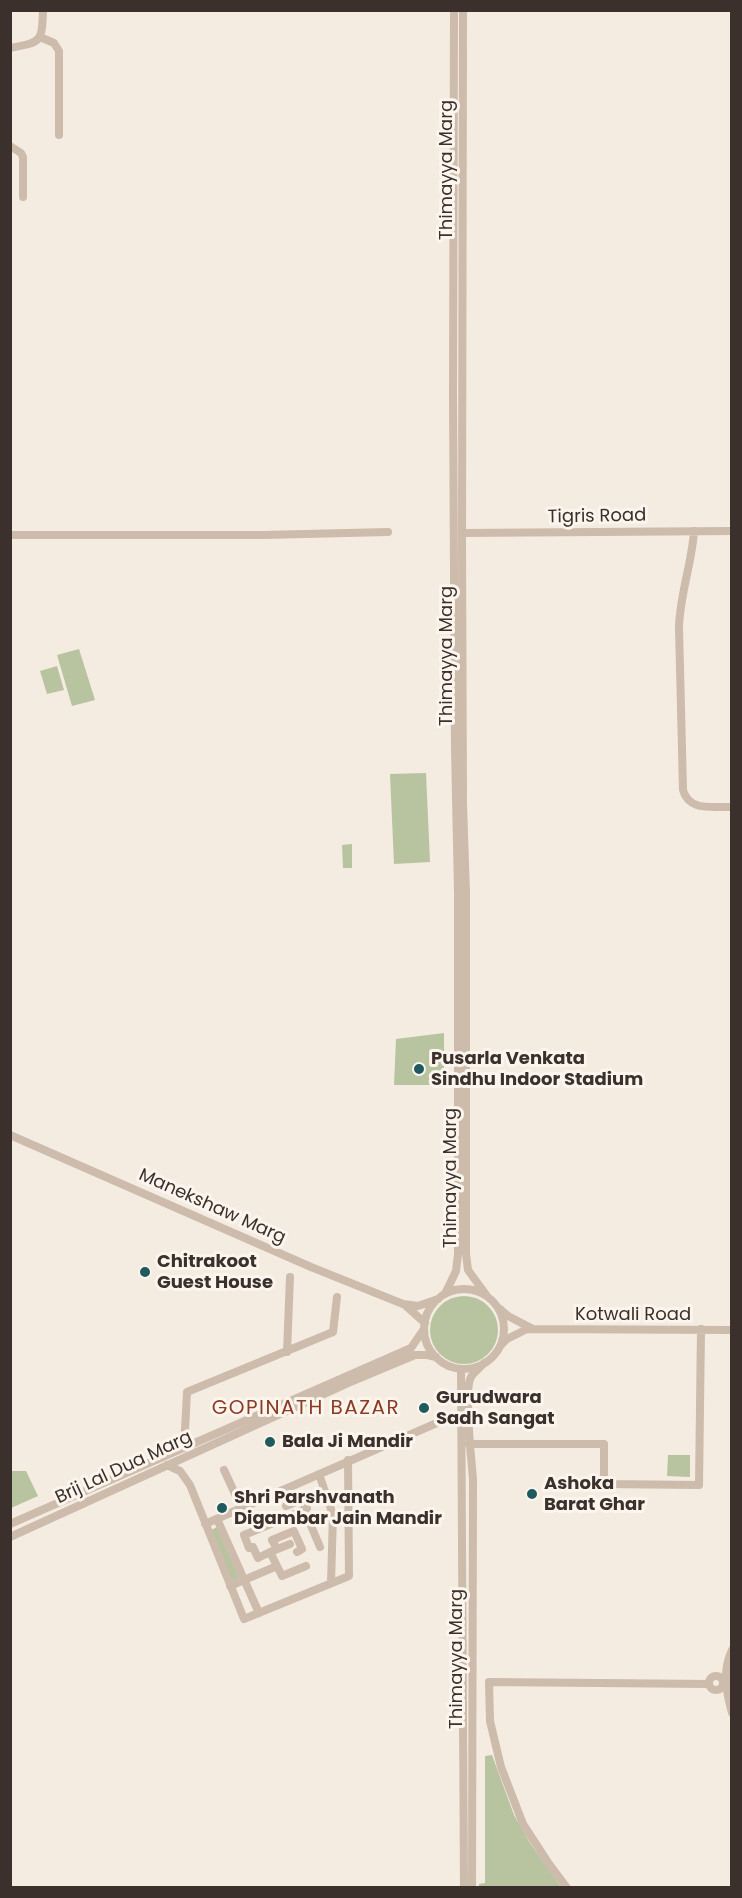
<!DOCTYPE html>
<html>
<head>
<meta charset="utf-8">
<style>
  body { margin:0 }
  #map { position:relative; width:742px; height:1898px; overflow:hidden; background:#f4ebe1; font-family:Poppins,sans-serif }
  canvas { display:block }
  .frame { position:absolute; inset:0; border:12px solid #3b302b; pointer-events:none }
</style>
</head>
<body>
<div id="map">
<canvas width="742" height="1898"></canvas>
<div class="frame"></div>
</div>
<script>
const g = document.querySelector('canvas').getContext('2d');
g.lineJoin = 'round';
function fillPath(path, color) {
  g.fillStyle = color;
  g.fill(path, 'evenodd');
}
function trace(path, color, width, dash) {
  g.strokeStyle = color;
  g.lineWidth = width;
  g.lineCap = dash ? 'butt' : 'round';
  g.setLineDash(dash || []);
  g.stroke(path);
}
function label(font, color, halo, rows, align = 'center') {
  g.font = font + ' Poppins,sans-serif';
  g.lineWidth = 6;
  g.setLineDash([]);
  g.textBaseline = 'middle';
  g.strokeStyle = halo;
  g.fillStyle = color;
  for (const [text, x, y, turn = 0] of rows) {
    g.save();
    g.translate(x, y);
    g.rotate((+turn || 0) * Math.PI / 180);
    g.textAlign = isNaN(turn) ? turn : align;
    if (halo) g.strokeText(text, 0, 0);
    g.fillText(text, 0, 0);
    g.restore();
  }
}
const green = new Path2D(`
  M79,649L95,700L72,706L57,655Z
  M57,666L64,690L47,694L40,671Z
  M426,773L430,862L394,864L390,774Z
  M352,844V868H343L342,845Z
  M444,1033V1085H394L396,1039Z
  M430 1330a34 34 0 1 1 68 0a34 34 0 1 1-68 0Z
  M668,1455H690V1477L667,1476Z
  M11,1471H26L38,1496L11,1508Z
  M217,1527L239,1578L232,1581L211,1530Z
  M492,1755L514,1815L530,1843L561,1887L479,1888V1884L485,1883V1756Z`);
const minor = new Path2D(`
  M463,10L462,542L463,805L466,892V1254L468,1270L487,1296
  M40,37L54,43L59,51V135
  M10,48C41,42 42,43 43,10
  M10,146L21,153L23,157V197
  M694,531C692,563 680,594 679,627L683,790C689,812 713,806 732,807
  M462,533L732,531
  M10,535H264L388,532
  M10,1135L311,1267L403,1304L418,1306L438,1299
  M424 1329a40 40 0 1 1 80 0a40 40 0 1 1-80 0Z
  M445,1294L456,1271L458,1254V892L455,749L453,394L454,10
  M406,1306L425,1323
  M500,1309L508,1316L533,1329
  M501,1345L507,1339L527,1329L732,1330
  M287,1352L290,1277
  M461,1369L464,1888
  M469,1444H604V1484L699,1485L701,1329
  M184,1448L187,1392L333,1332L337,1297
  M167,1465L180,1471L190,1485L244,1619L349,1576L348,1460
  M224,1470L242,1509
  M319,1474L333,1515L331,1583
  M286,1506L303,1499L307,1508L290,1516
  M304,1509L320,1547
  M217,1519L259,1613
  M10,1524L411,1348L424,1329
  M205,1524L446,1419H460
  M10,1537L348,1383L415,1355H427L436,1357
  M290,1544L270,1552L282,1576L306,1566
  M277,1549L272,1540L294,1531L302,1549L297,1552
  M270,1552L258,1558L253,1547L249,1548L244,1535L283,1519
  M230,1586L277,1566
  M732,1650C722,1671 726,1691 732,1713
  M709 1683a7 7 0 1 1 14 0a7 7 0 1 1-14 0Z
  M472,1888L473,1480C472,1461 463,1391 471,1377C474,1372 480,1368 484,1363
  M567,1888L549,1864L523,1824L501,1767L490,1721L489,1682L709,1684`);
const markers = [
  [419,1069,6,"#1f5a5e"],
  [145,1272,6,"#1f5a5e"],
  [424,1408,6,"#1f5a5e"],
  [270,1442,6,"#1f5a5e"],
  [532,1494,6,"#1f5a5e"],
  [222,1508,6,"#1f5a5e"]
];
const streetNames = [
  ["Thimayya Marg",447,170,-90],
  ["Tigris Road",597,517,-1],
  ["Thimayya Marg",447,656,-90],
  ["Thimayya Marg",451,1178,-90],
  ["Manekshaw Marg",212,1207,24],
  ["Kotwali Road",633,1315],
  ["Brij Lal Dua Marg",124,1468,-25],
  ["Thimayya Marg",457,1659,-90]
];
const poiNames = [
  ["Pusarla Venkata",431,1059],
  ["Sindhu Indoor Stadium",431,1080],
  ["Chitrakoot",157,1262],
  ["Guest House",157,1283],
  ["Gurudwara",436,1398],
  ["Sadh Sangat",436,1419],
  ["Bala Ji Mandir",282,1442],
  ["Ashoka",544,1484],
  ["Barat Ghar",544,1505],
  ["Shri Parshvanath",234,1498],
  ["Digambar Jain Mandir",234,1519]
];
const neighbourhoodNames = [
  ["GOPINATH BAZAR",306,1409]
];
fillPath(green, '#b8c4a0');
trace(minor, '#cdbbac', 8);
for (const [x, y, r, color] of markers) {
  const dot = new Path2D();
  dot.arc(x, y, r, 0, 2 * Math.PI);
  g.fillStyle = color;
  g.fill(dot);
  trace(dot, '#fbf5ee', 2);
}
label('18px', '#3b302b', '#fbf5ee', streetNames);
label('bold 18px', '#3b302b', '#fbf5ee', poiNames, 'left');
g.letterSpacing = '1.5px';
label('20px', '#8c3b22', '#fbf5ee', neighbourhoodNames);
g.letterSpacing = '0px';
</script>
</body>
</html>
